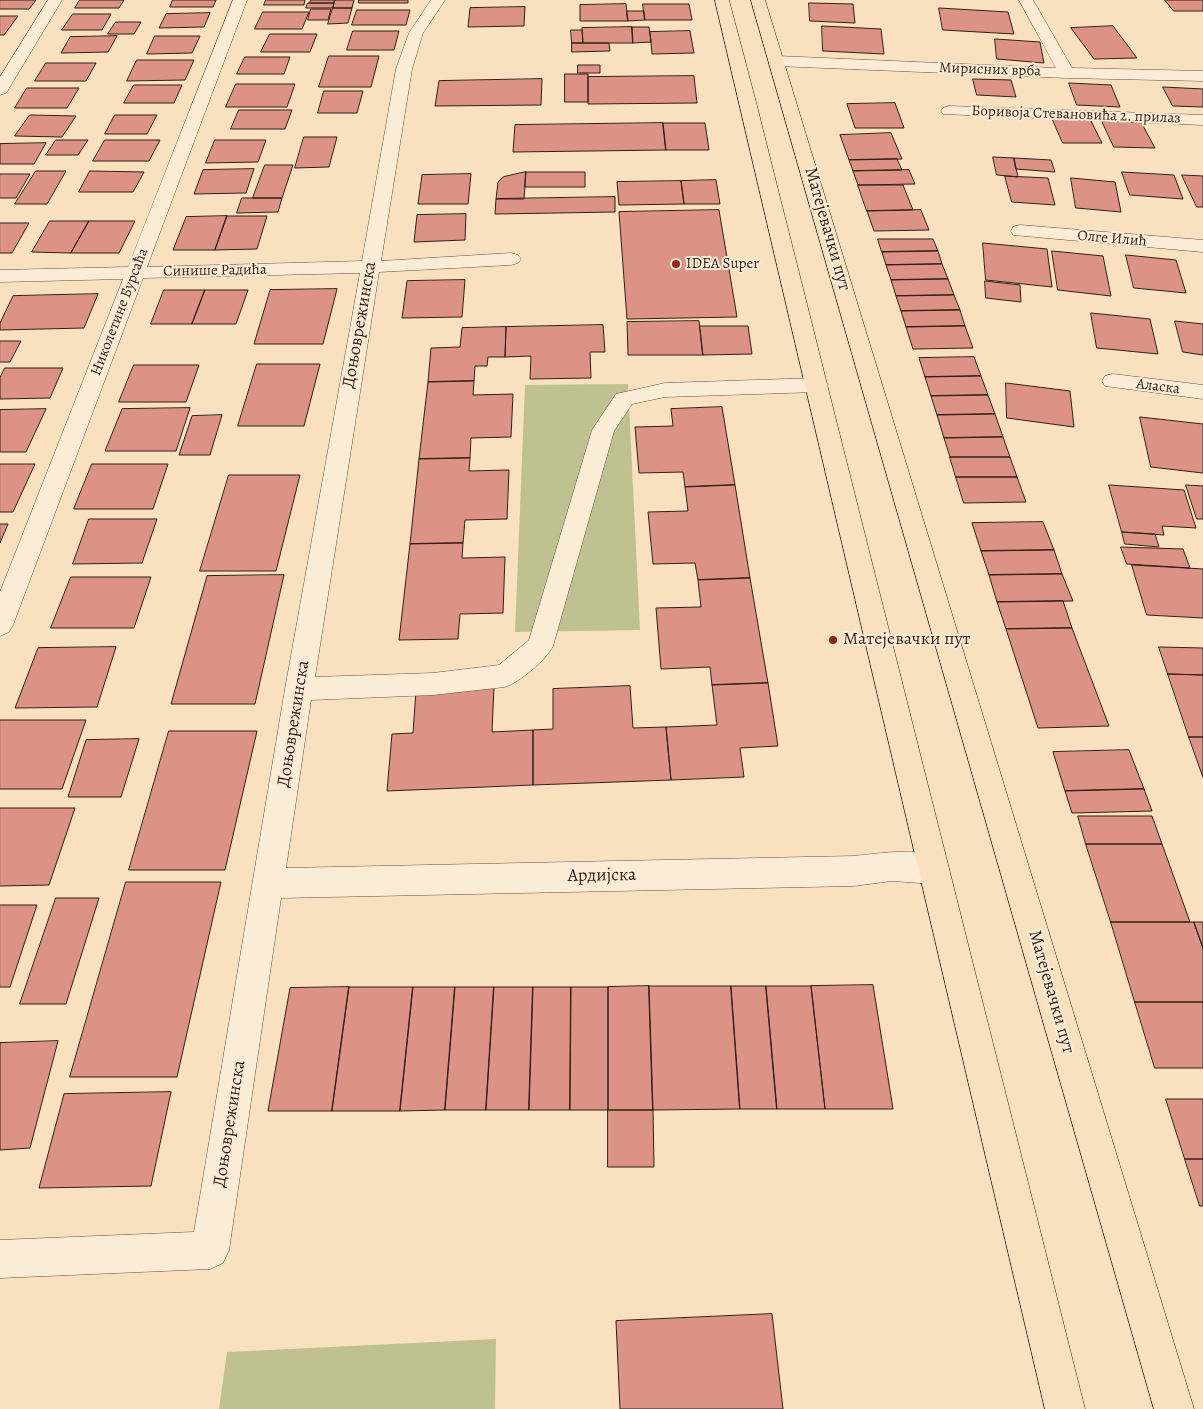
<!DOCTYPE html>
<html>
<head>
<meta charset="utf-8">
<style>
  body { margin:0 }
  canvas { display:block; background:#f9e1bf }
</style>
</head>
<body>
<canvas width="1203" height="1409"></canvas>
<script>
const g = document.querySelector('canvas').getContext('2d');
g.lineJoin = 'round';
function fillPath(path, color) {
  g.fillStyle = color;
  g.fill(path, 'evenodd');
}
function trace(path, color, width, dash) {
  g.strokeStyle = color;
  g.lineWidth = width;
  g.lineCap = dash ? 'butt' : 'round';
  g.setLineDash(dash || []);
  g.stroke(path);
}
function label(font, color, halo, rows, align = 'center') {
  g.font = font + ' Alegreya,serif';
  g.lineWidth = 4;
  g.setLineDash([]);
  g.textBaseline = 'middle';
  g.strokeStyle = halo;
  g.fillStyle = color;
  for (const [text, x, y, turn = 0] of rows) {
    g.save();
    g.translate(x, y);
    g.rotate((+turn || 0) * Math.PI / 180);
    g.textAlign = isNaN(turn) ? turn : align;
    if (halo) g.strokeText(text, 0, 0);
    g.fillText(text, 0, 0);
    g.restore();
  }
}
const green = new Path2D(`
  M628,384L640,630L515,632L525,385Z
  M496,1339L495,1409H219L227,1352Z`);
const building = new Path2D(`
  M0,0H36L29,9H0Z
  M80,0H124L119,8H75Z
  M173,0H216L213,7H170Z
  M266,0H305L304,5H264Z
  M311,0H335L334,3H310Z
  M335,0H354L352,8H333Z
  M359,0H408V3H359Z
  M1165,0H1203V11H1174Z
  M308,3H334L333,8H306Z
  M809,3L853,4L855,23L810,21Z
  M626,4L628,21H580V5Z
  M643,4H689L692,20H645Z
  M525,7L524,26L468,27L470,8Z
  M333,8H352L348,23L328,24Z
  M939,8L1008,12L1014,34L943,30Z
  M311,9H331L328,20H308Z
  M357,10H410L406,25H352Z
  M627,11H644L645,20L628,21Z
  M263,12H309L302,29H255Z
  M210,13L204,27L159,28L166,14Z
  M73,14H111L102,30H62Z
  M0,16H18L4,35H0Z
  M116,22H141L134,34H108Z
  M822,26L881,29L884,54L823,51Z
  M1113,26L1137,58L1094,59L1071,28Z
  M632,27L633,43H583L582,28Z
  M632,27H649L651,42L633,43Z
  M571,30H582L583,43H572Z
  M353,31H399L394,50H347Z
  M690,31L694,53L652,54L650,32Z
  M270,34H317L310,52H261Z
  M117,36L108,52L61,53L70,37Z
  M155,36H200L192,53L147,54Z
  M995,39L1040,42L1044,63L997,59Z
  M572,43H609L610,51L572,52Z
  M329,56H379L371,87H319Z
  M245,57H290L284,74H237Z
  M137,60H194L185,80L127,81Z
  M46,63H96L86,81H35Z
  M578,65H600V73H578Z
  M565,74H588V102H565Z
  M694,76L697,103L588,104V77Z
  M542,79L541,105L435,106L439,81Z
  M973,79L1011,80L1016,97L977,95Z
  M1069,83L1111,85L1120,107L1077,105Z
  M236,84H295L287,107H226Z
  M134,85H182L174,103H124Z
  M1163,87L1203,89V107L1173,106Z
  M27,88H79L67,108H15Z
  M324,91H363L357,113H318Z
  M895,103L904,128H855L847,104Z
  M239,110H292L285,129H231Z
  M30,115L76,116L62,137L15,136Z
  M115,115H157L147,134H105Z
  M1052,118L1090,119L1102,143H1063Z
  M1102,121L1141,122L1155,148L1114,147Z
  M663,123L666,150L513,152L515,125Z
  M663,123H705L709,150H666Z
  M891,133L902,159L849,160L840,135Z
  M304,137H337L329,167L295,168Z
  M56,140H88L78,155H46Z
  M105,140H160L149,161H93Z
  M215,140H266L258,162L206,163Z
  M46,143L34,164H0V144Z
  M993,157L1014,158L1018,177L997,175Z
  M1014,158L1051,160L1055,172L1016,169Z
  M897,159L902,170L853,171L849,160Z
  M265,165H293L282,198H253Z
  M254,169L246,193L194,194L203,170Z
  M909,170L915,184L858,185L853,171Z
  M36,171H66L47,204H15Z
  M90,171L144,172L133,192H79Z
  M526,172H585V187H525Z
  M526,172L524,199H496L498,182L503,177Z
  M1122,172L1174,175L1183,199L1130,195Z
  M0,174H30L16,198H0Z
  M471,174L468,204H418L422,175Z
  M1182,175L1203,176V207H1197Z
  M1005,176L1048,178L1055,205L1012,202Z
  M1071,178L1115,182L1121,212L1076,208Z
  M716,180L720,204H684L681,181Z
  M681,181L684,204L619,205L617,182Z
  M858,185H903L913,210L867,211Z
  M615,197V212L495,214L496,199Z
  M242,198H282L278,212L237,213Z
  M719,210L737,317L627,319L619,212Z
  M921,210L929,230L874,231L867,211Z
  M466,214L465,240L414,242L417,215Z
  M227,216H267L257,249L215,250Z
  M227,216L215,250H173L186,217Z
  M50,221H89L71,253L32,252Z
  M89,221H135L119,253H71Z
  M0,223H29L12,253H0Z
  M878,239H933L938,251L882,252Z
  M983,243L1047,249L1052,287L986,280Z
  M938,251L942,264L886,265L882,252Z
  M1052,251L1103,256L1111,296L1058,290Z
  M1126,255L1176,260L1186,293L1134,288Z
  M942,264L948,279L891,280L886,265Z
  M948,279L954,295L896,296L891,280Z
  M465,280L462,317L402,318L407,281Z
  M985,281L1020,285L1021,302L986,298Z
  M337,289L323,344H254L270,290Z
  M164,290H205L192,324H151Z
  M205,290H248L236,324H192Z
  M98,294L84,328L0,330V323L13,296Z
  M954,295L960,310L901,311L896,296Z
  M960,310L965,326L906,327L901,311Z
  M1091,313L1150,319L1158,354L1097,348Z
  M699,321L703,355H628L627,322Z
  M1175,321L1203,324V355L1183,352Z
  M603,325L605,352H590L591,378L530,379L531,356L505,357L506,327Z
  M700,326H748L752,354L703,355Z
  M965,326L973,348L913,349L906,327Z
  M506,327L505,357H488L487,366H475L474,381L428,382L431,348L460,347L462,328Z
  M0,341H21L10,362H0Z
  M974,357L981,376L925,377L919,358Z
  M257,364H320L304,426H238Z
  M134,365H199L186,402H119Z
  M5,368H63L50,398L0,399V378Z
  M981,376L988,395L931,396L925,377Z
  M474,381L473,395L513,394L511,437L471,438L470,458L419,459L428,382Z
  M1006,383L1070,391L1074,427L1007,418Z
  M988,395L995,414L937,415L931,396Z
  M722,407L735,485L685,487L683,472L639,473L635,427L673,426L671,409Z
  M190,408L176,451H105L122,409Z
  M46,409L26,452H0V410Z
  M995,414L1003,437L944,438L937,415Z
  M222,415L210,455H179L192,416Z
  M1140,417L1203,424V473L1151,467Z
  M1003,437L1010,457H950L944,438Z
  M950,457H1010L1017,477H956Z
  M470,458L469,471L509,470L507,519L465,520L463,543L410,544L419,459Z
  M0,464H35L13,512H0Z
  M92,464H168L153,509H74Z
  M229,475H300L276,571H200Z
  M956,477H1017L1026,502L964,503Z
  M735,485L750,578L698,580L695,563L653,564L648,512L688,511L685,487Z
  M1109,485L1184,490L1196,528L1162,526L1164,535L1122,532Z
  M1186,485L1203,486V519H1197Z
  M89,519H157L142,563L73,564Z
  M1043,522L1054,550L981,551L972,523Z
  M0,524H8L0,543Z
  M1122,532L1155,534L1159,547L1125,544Z
  M463,543L462,558L505,557L503,613L460,614L458,639L399,640L410,544Z
  M1121,547L1183,549L1190,568L1127,564Z
  M1054,550L1062,574L989,575L981,551Z
  M1132,565L1203,569V618L1147,615Z
  M1062,574L1073,601L997,602L989,575Z
  M284,575L255,704H171L207,576Z
  M71,577H151L134,628H51Z
  M750,578L768,683L712,685L710,667L661,669L656,608L701,607L698,580Z
  M1063,601L1072,628L1006,629L997,602Z
  M1072,628L1109,726L1038,728L1006,629Z
  M116,647L97,707L15,708L38,648Z
  M1159,647L1203,648V675L1168,674Z
  M1168,674L1203,675V737H1189Z
  M768,683L778,746L740,748L744,777L671,780L666,727L717,725L712,685Z
  M630,686L633,728L666,727L671,780L533,785V730L553,729V689Z
  M494,687L492,732L533,730V785L387,791L392,734L413,733L416,690Z
  M0,720H86L62,789H0Z
  M169,731H257L225,870H129Z
  M1189,737H1203V777Z
  M139,739L121,797H68L86,740Z
  M1129,750L1144,789L1065,791L1053,752Z
  M1144,789L1152,811L1072,813L1065,791Z
  M0,808H75L49,885L0,886Z
  M1078,816H1152L1162,844H1086Z
  M1086,844H1162L1190,922H1111Z
  M126,882H221L177,1077H70Z
  M56,898H99L66,1004H20Z
  M0,905H37L10,987H0Z
  M1111,922H1194L1203,948V1002H1135Z
  M1194,922H1203V948Z
  M873,985L893,1109H825L811,986Z
  M649,986H731L740,1109L653,1110Z
  M649,986L653,1110H608V987Z
  M731,986H766L777,1109H740Z
  M766,986H811L825,1109H777Z
  M349,987H413L400,1111H332Z
  M349,987L332,1111H268L290,988Z
  M413,987H455L445,1110L400,1111Z
  M455,987H494L486,1110H445Z
  M494,987H533L529,1110H486Z
  M533,987H571L570,1110H529Z
  M571,987H608V1110H570Z
  M1135,1002H1203V1068H1155Z
  M58,1041L30,1148L0,1150V1043Z
  M171,1092L151,1186L39,1188L64,1094Z
  M1166,1099H1203V1159H1185Z
  M608,1110H653L654,1167H608Z
  M1185,1159H1203V1206H1200Z
  M772,1314L783,1409H620L616,1321Z`);
const minor = new Path2D(`
  M48,0H62L8,90L6,93L0,95V77Z
  M233,0H247L147,267L362,261L396,69L409,33L431,0H445L423,33L412,69L381,261L511,253L518,255L521,259L518,263L511,265L379,272L315,677L433,673L499,665L529,640L592,430L616,394L665,383L817,378L825,380L828,385L825,390L817,392L665,397L632,404L614,431L553,646C546,660 520,682 505,687L433,695L311,700L286,868L854,856C884,853 916,847 945,859L949,869L945,879L934,884L892,881L854,886L281,898L229,1250L223,1263L210,1269L0,1278V1240L194,1232L285,689L360,273L143,278L13,625L9,632L0,636V592L123,279L0,282V270L128,267Z
  M1019,0H1033L1072,68L1203,71V81L1067,78L777,66L772,64L769,61L772,58L777,56L1056,68Z
  M949,106L1203,115V125L943,114L941,111L943,108Z
  M1020,225L1203,240V252L1013,235L1011,231L1013,227Z
  M1113,374L1203,385V399L1105,386L1102,381L1105,376Z`);
const major = new Path2D(`
  M715,0H729L757,106L1085,1409H1045Z
  M751,0H765L1194,1409H1154Z`);
const markers = [
  [676,264,5,"#8f2418"],
  [833,640,5,"#8f2418"]
];
const farStreetnames = [
  ["Мирисних врба",990,70,2],
  ["Боривоја Стевановића 2. прилаз",1076,115,2],
  ["Олге Илић",1112,239,5],
  ["Синише Радића",215,271,-1],
  ["Николетине Бурсаћа",120,312,-69],
  ["Аласка",1158,387,7]
];
const farPoinames = [
  ["IDEA Super",686,264]
];
const streetNames = [
  ["Матејевачки пут",827,229,74],
  ["Доњоврежинска",360,325,-80],
  ["Доњоврежинска",294,724,-81],
  ["Ардијска",602,876,-1],
  ["Матејевачки пут",1051,992,74],
  ["Доњоврежинска",230,1124,-81]
];
const poiNames = [
  ["Матејевачки пут",843,640]
];
fillPath(green, '#bfc290');
fillPath(building, '#dd9286');
trace(building, '#311f18', 1);
trace(minor, '#635042', 1);
trace(major, '#311f18', 1);
fillPath(minor, '#fbecd5');
fillPath(major, '#f9e1bf');
for (const [x, y, r, color] of markers) {
  const dot = new Path2D();
  dot.arc(x, y, r, 0, 2 * Math.PI);
  g.fillStyle = color;
  g.fill(dot);
  trace(dot, '#fbecd5', 2);
}
label('15px', '#311f18', '#fbecd5', farStreetnames);
label('15px', '#311f18', '#fbecd5', farPoinames, 'left');
label('18px', '#311f18', '#fbecd5', streetNames);
label('18px', '#311f18', '#fbecd5', poiNames, 'left');
</script>
</body>
</html>
